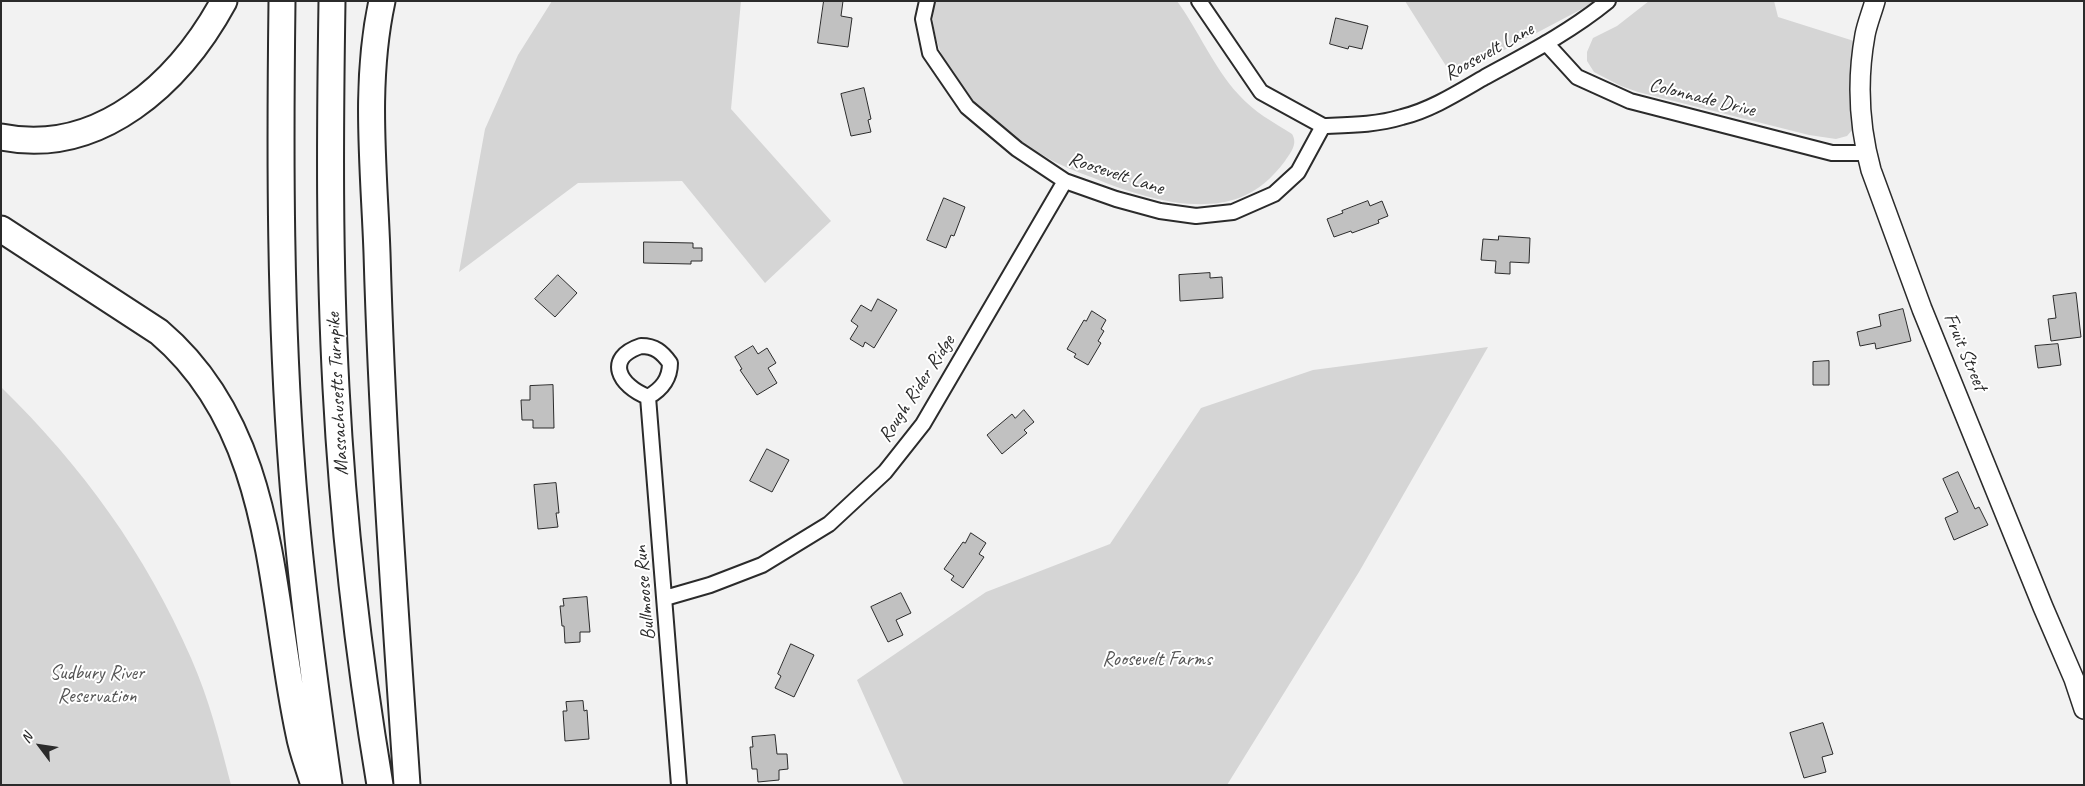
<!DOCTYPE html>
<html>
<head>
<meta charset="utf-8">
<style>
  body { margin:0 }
  #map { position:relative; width:2085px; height:786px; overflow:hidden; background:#f2f2f2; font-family:Caveat,sans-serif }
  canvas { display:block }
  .frame { position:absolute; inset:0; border:2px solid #2b2b2b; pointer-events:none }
  .north { position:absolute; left:15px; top:721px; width:50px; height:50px; -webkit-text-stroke:4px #fff; paint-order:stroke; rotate:301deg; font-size:14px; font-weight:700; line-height:20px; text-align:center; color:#2b2b2b }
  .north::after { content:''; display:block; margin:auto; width:18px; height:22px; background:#2b2b2b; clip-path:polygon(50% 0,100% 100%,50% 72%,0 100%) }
</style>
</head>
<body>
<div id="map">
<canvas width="2085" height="786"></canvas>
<div class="frame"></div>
<div class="north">N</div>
</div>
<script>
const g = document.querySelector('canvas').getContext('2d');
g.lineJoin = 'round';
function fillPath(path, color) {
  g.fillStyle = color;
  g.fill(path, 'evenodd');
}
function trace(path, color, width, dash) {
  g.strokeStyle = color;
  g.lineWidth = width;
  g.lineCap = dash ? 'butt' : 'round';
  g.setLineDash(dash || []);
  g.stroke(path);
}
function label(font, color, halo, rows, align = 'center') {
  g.font = font + ' Caveat,sans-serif';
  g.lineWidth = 4;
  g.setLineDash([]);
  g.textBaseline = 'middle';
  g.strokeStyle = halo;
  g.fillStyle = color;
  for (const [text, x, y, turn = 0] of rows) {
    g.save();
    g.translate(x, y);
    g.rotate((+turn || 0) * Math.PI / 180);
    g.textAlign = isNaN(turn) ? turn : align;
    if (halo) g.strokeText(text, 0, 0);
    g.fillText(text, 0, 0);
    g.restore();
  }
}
const green = new Path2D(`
  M552,1H741L731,109L831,221L765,283L682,181L578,183L459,272L485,129L518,55Z
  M934,1H1177C1199,31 1213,67 1239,95C1254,112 1273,122 1292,134C1298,144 1291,152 1285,161C1273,177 1258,191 1239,198C1197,213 1146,198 1106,183C1090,176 1073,171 1057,163C1007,136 943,88 934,28C932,19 934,10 934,1Z
  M1405,1H1597L1453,77Z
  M1649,1H1774L1778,17L1854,41L1855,123L1853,129L1847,136L1836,139L1809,135L1638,92L1621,86L1594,72L1587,61V52L1593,38L1617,26Z
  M1488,347L1359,572L1227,785H904L857,680L986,592L1110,544L1201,408L1313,370Z
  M1,387C82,466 146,554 191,658C209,699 220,742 231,785H1Z`);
const building = new Path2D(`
  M824,1H843L841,16L852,18L848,47L818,43Z
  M1336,18L1368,26L1362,49L1349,46L1348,49L1330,44Z
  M864,88L871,119L868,120L871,132L851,136L841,94Z
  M944,198L965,207L954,236L951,235L946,248L927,240Z
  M1368,201L1370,206L1382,201L1388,216L1378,220L1379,223L1352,233L1351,231L1334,237L1327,219L1343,213L1342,211Z
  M1499,236L1530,238L1529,263L1510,262V274L1495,273L1496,261L1481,260L1483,239L1498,240Z
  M644,242L693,243V248H702V261H691V264L644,263Z
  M1210,273V278L1222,277L1223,298L1180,301L1179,275Z
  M558,275L577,293L555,317L535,299Z
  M2076,293L2081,337L2051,341L2048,319L2056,318L2053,296Z
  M878,299L897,310L874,348L865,342L863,347L850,339L858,326L851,321L861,305L871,311Z
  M1903,309L1911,341L1876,349L1875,343L1860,346L1857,332L1881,326L1879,315Z
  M1092,311L1106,320L1101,329L1104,331L1098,341L1101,343L1088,365L1074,357L1076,354L1067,349L1084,320L1086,321Z
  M2058,344L2061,365L2038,368L2035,346Z
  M753,346L758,354L767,348L776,363L768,368L777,383L757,395L740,370L742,369L735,357Z
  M1829,361V385H1813V362Z
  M553,385L554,428H533V420H522L521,400H530V386Z
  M1024,410L1034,422L1024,430L1027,433L1002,454L987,435L1012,414L1015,418Z
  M767,449L789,460L772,492L750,481Z
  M1958,472L1975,509L1979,507L1988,525L1954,540L1945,518L1958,512L1943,479Z
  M556,483L559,513H556L558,527L538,529L534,485Z
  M971,533L986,543L979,554L984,557L963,588L951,580L954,576L944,569L963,542L965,543Z
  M901,593L911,613L896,620L903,635L888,642L871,607Z
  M587,597L590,632H580V642L565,643L564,626H562L560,606H564L563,599Z
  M791,644L814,655L794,697L775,688L781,676L778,674Z
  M583,701L584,711L587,710L589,739L565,741L563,711H567L566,702Z
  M1823,723L1833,754L1822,757L1826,772L1804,778L1790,733Z
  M775,735L777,754H787L788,769L779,770V780L758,782L757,769H752L750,747H753L752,737Z`);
const street = new Path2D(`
  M927,1L923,19L930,53L967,107L1017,149L1065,181L1116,199L1160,211L1196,216L1233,212L1274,194L1298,172L1323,126L1261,92L1199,1
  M1546,43L1577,77L1630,101L1832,153H1867
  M1323,126C1350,125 1376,125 1402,117C1431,110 1459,92 1485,77C1527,54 1570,32 1608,1
  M641,346C655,346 662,352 670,363C670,379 662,389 648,397C619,386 604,358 641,346Z
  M648,397L679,785
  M665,598L710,585L762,565L829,524L885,472L923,424L1065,181`);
const secondary = new Path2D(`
  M1875,1C1872,12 1867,24 1865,35C1857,79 1859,126 1871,170L1922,309L2043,607L2074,679L2084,709`);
const highway = new Path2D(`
  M282,1C280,158 280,315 292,471C300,576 314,681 329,785
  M332,1C330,130 329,259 336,388C343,521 358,654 380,785
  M382,1C364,84 374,169 377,253C382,430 395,608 407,785
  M1,137C100,157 180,82 224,1
  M1,229L159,332C277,432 269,595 299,734C302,751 309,768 314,785`);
const streetNames = [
  ["Roosevelt Lane",1489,52,-29],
  ["Colonnade Drive",1702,98,14],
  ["Roosevelt Lane",1116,174,18],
  ["Fruit Street",1965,352,67],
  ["Rough Rider Ridge",917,389,-57],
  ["Massachusetts Turnpike",338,394,-93],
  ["Bullmoose Run",645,593,-95]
];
const parkNames = [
  ["Roosevelt Farms",1157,660],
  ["Sudbury River",97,674],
  ["Reservation",97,697]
];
fillPath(green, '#d5d5d5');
fillPath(building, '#c1c1c1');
trace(building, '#2b2b2b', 1);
trace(street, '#2b2b2b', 18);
trace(secondary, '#2b2b2b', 22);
trace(highway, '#2b2b2b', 29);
trace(street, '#fff', 14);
trace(secondary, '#fff', 19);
trace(highway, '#fff', 25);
label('20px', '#2b2b2b', '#fff', streetNames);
label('20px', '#565656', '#fff', parkNames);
</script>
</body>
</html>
